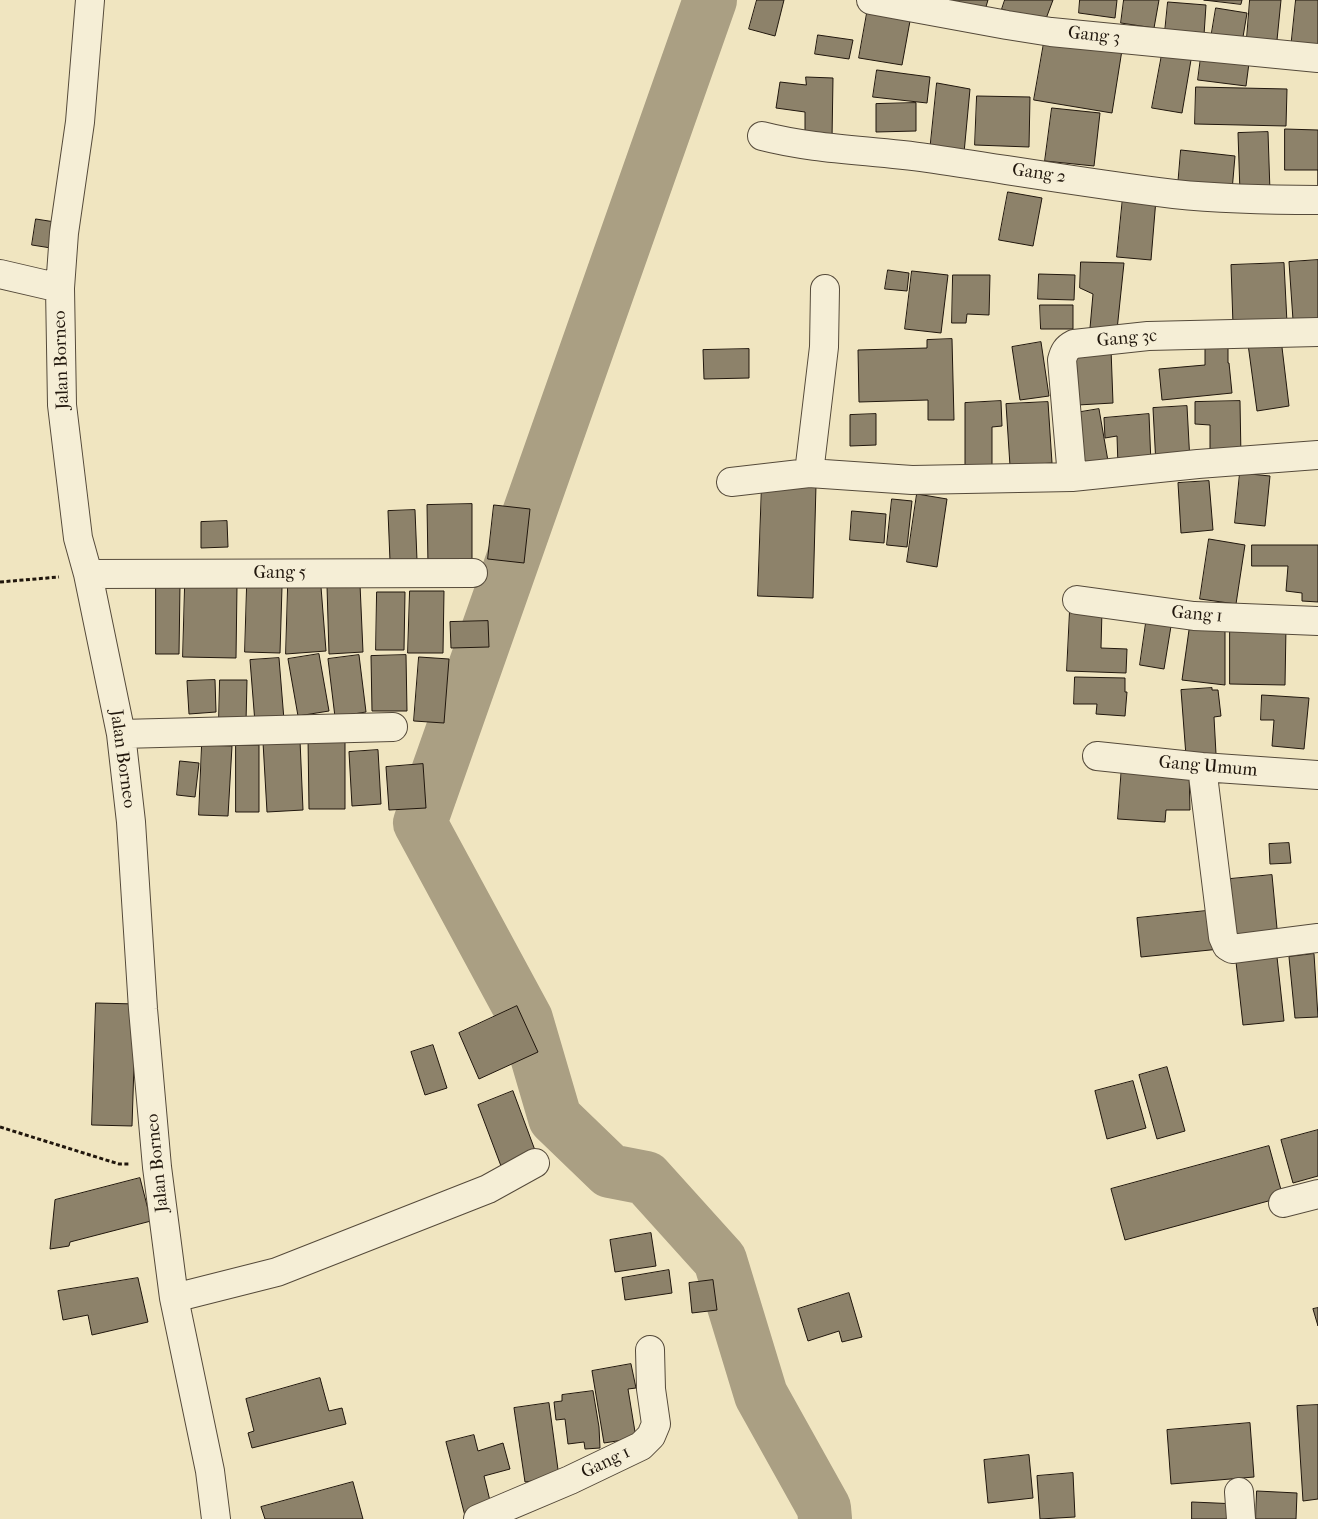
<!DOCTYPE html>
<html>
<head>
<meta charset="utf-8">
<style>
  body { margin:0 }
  canvas { display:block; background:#f0e5c0 }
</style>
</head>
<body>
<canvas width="1318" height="1519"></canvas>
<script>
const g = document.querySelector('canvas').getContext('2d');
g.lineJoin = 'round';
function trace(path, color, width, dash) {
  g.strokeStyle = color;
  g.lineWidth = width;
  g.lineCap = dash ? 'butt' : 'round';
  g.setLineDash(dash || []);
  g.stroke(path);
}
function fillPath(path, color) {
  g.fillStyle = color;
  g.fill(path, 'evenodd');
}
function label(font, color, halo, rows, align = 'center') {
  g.font = font + ' "IM FELL French Canon",serif';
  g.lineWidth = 4;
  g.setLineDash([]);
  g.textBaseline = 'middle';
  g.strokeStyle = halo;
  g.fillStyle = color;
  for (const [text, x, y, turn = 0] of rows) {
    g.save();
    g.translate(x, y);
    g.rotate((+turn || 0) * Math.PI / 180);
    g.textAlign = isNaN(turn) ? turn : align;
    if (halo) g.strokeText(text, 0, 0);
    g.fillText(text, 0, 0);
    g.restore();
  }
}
const river = new Path2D(`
  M710,0L420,823L526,1019L555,1118L610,1171L646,1178L720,1260L761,1395L824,1508L825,1519`);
const building = new Path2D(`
  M757,0H784L775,36L749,29Z
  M952,0H988L985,10Z
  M1005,0H1053L1044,24L1002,9Z
  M1080,0H1117L1115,18L1079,13Z
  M1124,0H1159L1154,28L1121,23Z
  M1204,0H1242L1241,4Z
  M1250,0H1281L1277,40L1247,38Z
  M1296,0H1318V50L1291,48Z
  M869,2L912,10L902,65L859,58Z
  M1168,2L1206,5L1204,35L1165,32Z
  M1216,8L1247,13L1242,43L1211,38Z
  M818,35L853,40L849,59L815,54Z
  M1045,37L1122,50L1112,113L1034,100Z
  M1163,49L1192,54L1182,113L1152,108Z
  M1201,57L1249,63L1246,86L1198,80Z
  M877,70L930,77L927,103L873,97Z
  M806,77L833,78L832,139H805V112L776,108L780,82L806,85Z
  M937,83L970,89L964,153L930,151Z
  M1196,87L1287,89L1286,126L1195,124Z
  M977,96L1030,97L1029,147L975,145Z
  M916,103V131L876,132V104Z
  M1052,108L1100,113L1094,166L1045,161Z
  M1285,129L1318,130V189V170H1285Z
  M1268,132L1270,192L1240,193L1238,133Z
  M1181,150L1235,156L1232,191L1178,186Z
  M1008,192L1042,198L1033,246L999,240Z
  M1123,197L1156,199L1151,260L1117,257Z
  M36,219L55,222L51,248L32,245Z
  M1318,260V318L1293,320L1289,262Z
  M1081,262L1124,263L1117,330L1090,328L1093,294L1080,288Z
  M1284,263L1287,323L1233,325L1231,265Z
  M888,270L909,273L907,291L885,289Z
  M912,271L948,275L941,333L905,329Z
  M1039,274L1075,275L1074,300L1038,299Z
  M953,275H990L989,315L967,314L966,323H952Z
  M1040,305H1073V329H1041Z
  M952,339L954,420H928V400L859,402L858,350L927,348V340Z
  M1281,339L1289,406L1257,411L1248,344Z
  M1041,342L1049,396L1020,400L1012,347Z
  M1228,345V363H1229L1232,393L1162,400L1159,369L1205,365V346Z
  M749,349V378L704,379L703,350Z
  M1111,349L1113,403L1078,405L1076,351Z
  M1001,401L1002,426L992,427V467H965V403Z
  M1240,401L1241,457H1210V425L1195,424V402Z
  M1048,402L1052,463L1010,466L1006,404Z
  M1187,406L1190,462L1156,465L1153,408Z
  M1099,409L1108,461L1078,466L1069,414Z
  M876,414V445L850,446V415Z
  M1149,414L1151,464L1118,466L1117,436L1105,438L1104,418Z
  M1240,473L1270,476L1265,526L1235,523Z
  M1209,481L1213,530L1181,533L1178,483Z
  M762,483L816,485L813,598L758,596Z
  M917,494L947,499L937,567L907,562Z
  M892,499L912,501L907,547L887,545Z
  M472,504V564L428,565L427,505Z
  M494,505L530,509L524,563L488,559Z
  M415,510L417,560L390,561L388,511Z
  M852,511L886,514L884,543L850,540Z
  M227,521L228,547L201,548V522Z
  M1209,539L1245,545L1236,604L1200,599Z
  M1252,545H1318V602L1302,601V593L1286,591L1288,566H1252Z
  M360,584L363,652L329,654L327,586Z
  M156,585H180L179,654H156Z
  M185,586H237L236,658L183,657Z
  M247,586L282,587L280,653L245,652Z
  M288,587H321L326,651L286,654Z
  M410,591H444L443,653H408Z
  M377,592H405L404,650H376Z
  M1070,610H1102L1101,648L1127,649L1126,673L1067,671Z
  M1147,616L1172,620L1164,669L1140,665Z
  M488,621L489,647L451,648L450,622Z
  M1230,627H1286L1285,685L1230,684Z
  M1225,629V685L1182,680L1189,630Z
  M319,654L329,711L298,716L288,659Z
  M359,655L366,712L335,717L328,659Z
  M406,655L407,711H372L371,656Z
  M419,657L449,659L444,723L414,721Z
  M279,658L284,720L255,723L250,660Z
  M1075,677L1125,678V692H1127L1125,716L1096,714L1097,704H1074Z
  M215,680L216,712L189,714L187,681Z
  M220,680H247L246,722L219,721Z
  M1212,688V690H1218L1221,716L1214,717L1216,754L1186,756L1181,690Z
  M1262,695L1309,698L1304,749L1272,746L1274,720H1261Z
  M345,736V809H309L308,737Z
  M300,740L303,810L267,812L263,742Z
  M202,745L232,746L228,816L199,815Z
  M236,745H259V812H236Z
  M378,750L381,804L352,806L349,752Z
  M180,761L199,763L195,797L177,795Z
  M423,764L426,808L389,810L386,767Z
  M1122,765L1189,768L1190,810H1166L1165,822L1118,819Z
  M1289,843L1291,863L1270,864L1269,844Z
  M1272,875L1278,939L1237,944L1230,879Z
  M1216,910L1220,949L1141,957L1137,918Z
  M1314,954L1318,1017L1295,1018L1289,957Z
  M1277,957L1284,1021L1243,1025L1236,962Z
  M96,1003L136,1004L132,1126L92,1125Z
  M517,1006L538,1052L479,1079L459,1033Z
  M433,1045L447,1088L425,1095L411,1052Z
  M1167,1067L1185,1131L1157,1139L1139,1075Z
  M1133,1081L1146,1128L1107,1139L1095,1091Z
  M513,1091L536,1153L501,1166L478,1105Z
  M1318,1130V1176L1293,1183L1281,1140Z
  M1269,1146L1283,1197L1125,1240L1111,1189Z
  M140,1178L151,1221L70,1242L69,1246L50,1249L55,1200Z
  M651,1233L656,1266L615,1272L610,1240Z
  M669,1270L672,1293L625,1300L622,1278Z
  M138,1278L148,1322L92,1335L88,1315L63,1320L58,1291Z
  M713,1280L717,1310L692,1313L689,1283Z
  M849,1293L862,1337L842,1342L839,1331L808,1341L798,1309Z
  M1318,1308V1326L1313,1309Z
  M631,1364L636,1388L628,1389L636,1438L604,1443L592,1371Z
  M320,1378L329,1411L342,1408L346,1424L252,1448L248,1433L254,1431L246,1399Z
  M593,1391L599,1427L600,1448L585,1449L584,1442L568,1444L565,1419L556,1420L554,1402L562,1401V1395Z
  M549,1403L559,1477L525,1482L514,1408Z
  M1318,1405V1499L1303,1501L1297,1406Z
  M1250,1423L1254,1477L1171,1484L1167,1430Z
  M474,1435L478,1451L503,1443L510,1469L484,1476L492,1509L465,1516L446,1442Z
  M1029,1455L1033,1498L988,1503L984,1460Z
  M1073,1473L1075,1517L1040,1519L1037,1476Z
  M353,1482L363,1519H265L261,1507Z
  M1257,1491L1297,1493L1296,1519H1256Z
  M1192,1502L1238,1504V1519H1192Z`);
const path = new Path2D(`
  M0,582L59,577
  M0,1127L119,1164H129`);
const minor = new Path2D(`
  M90,0L80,122L64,233L60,288L62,405L78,538L88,574L121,734L131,822L143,1009L157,1167L174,1298L210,1471L216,1519
  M871,0L1007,25L1051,32L1318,58
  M762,136C816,150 872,150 927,158C1009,170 1092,184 1174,194C1222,199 1270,200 1318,200
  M0,274L60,288
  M809,473L824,347L825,289
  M1072,477L1062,360C1064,352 1066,348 1074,344L1148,336L1318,332
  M731,482L809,473L912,480L1072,477L1198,464L1318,455
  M88,574L473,573
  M1077,600L1194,616L1318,621
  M121,734L393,727
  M1097,756L1202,767L1318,775
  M1202,767L1223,937L1227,946L1232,949L1318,938
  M1283,1203L1318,1194
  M174,1298L277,1272L488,1189L535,1163
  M1239,1492L1241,1519
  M478,1519L570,1480L641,1446L651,1436L656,1424L651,1389L650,1350`);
const streetNames = [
  ["Gang 3",1094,36,6],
  ["Gang 2",1039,174,8],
  ["Gang 3c",1127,339,-5],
  ["Jalan Borneo",62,360,-92],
  ["Gang 5",280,574],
  ["Gang 1",1197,615,5],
  ["Jalan Borneo",122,759,82],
  ["Gang Umum",1208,767,5],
  ["Jalan Borneo",158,1163,-96],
  ["Gang 1",606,1463,-26]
];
trace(river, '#aa9f83', 54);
fillPath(building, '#8d826a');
trace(building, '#21170d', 1);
trace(minor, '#554a3a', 30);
trace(path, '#21170d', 3, [4, 2.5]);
trace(minor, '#f5eed6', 28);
label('18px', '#21170d', '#f5eed6', streetNames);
</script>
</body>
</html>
